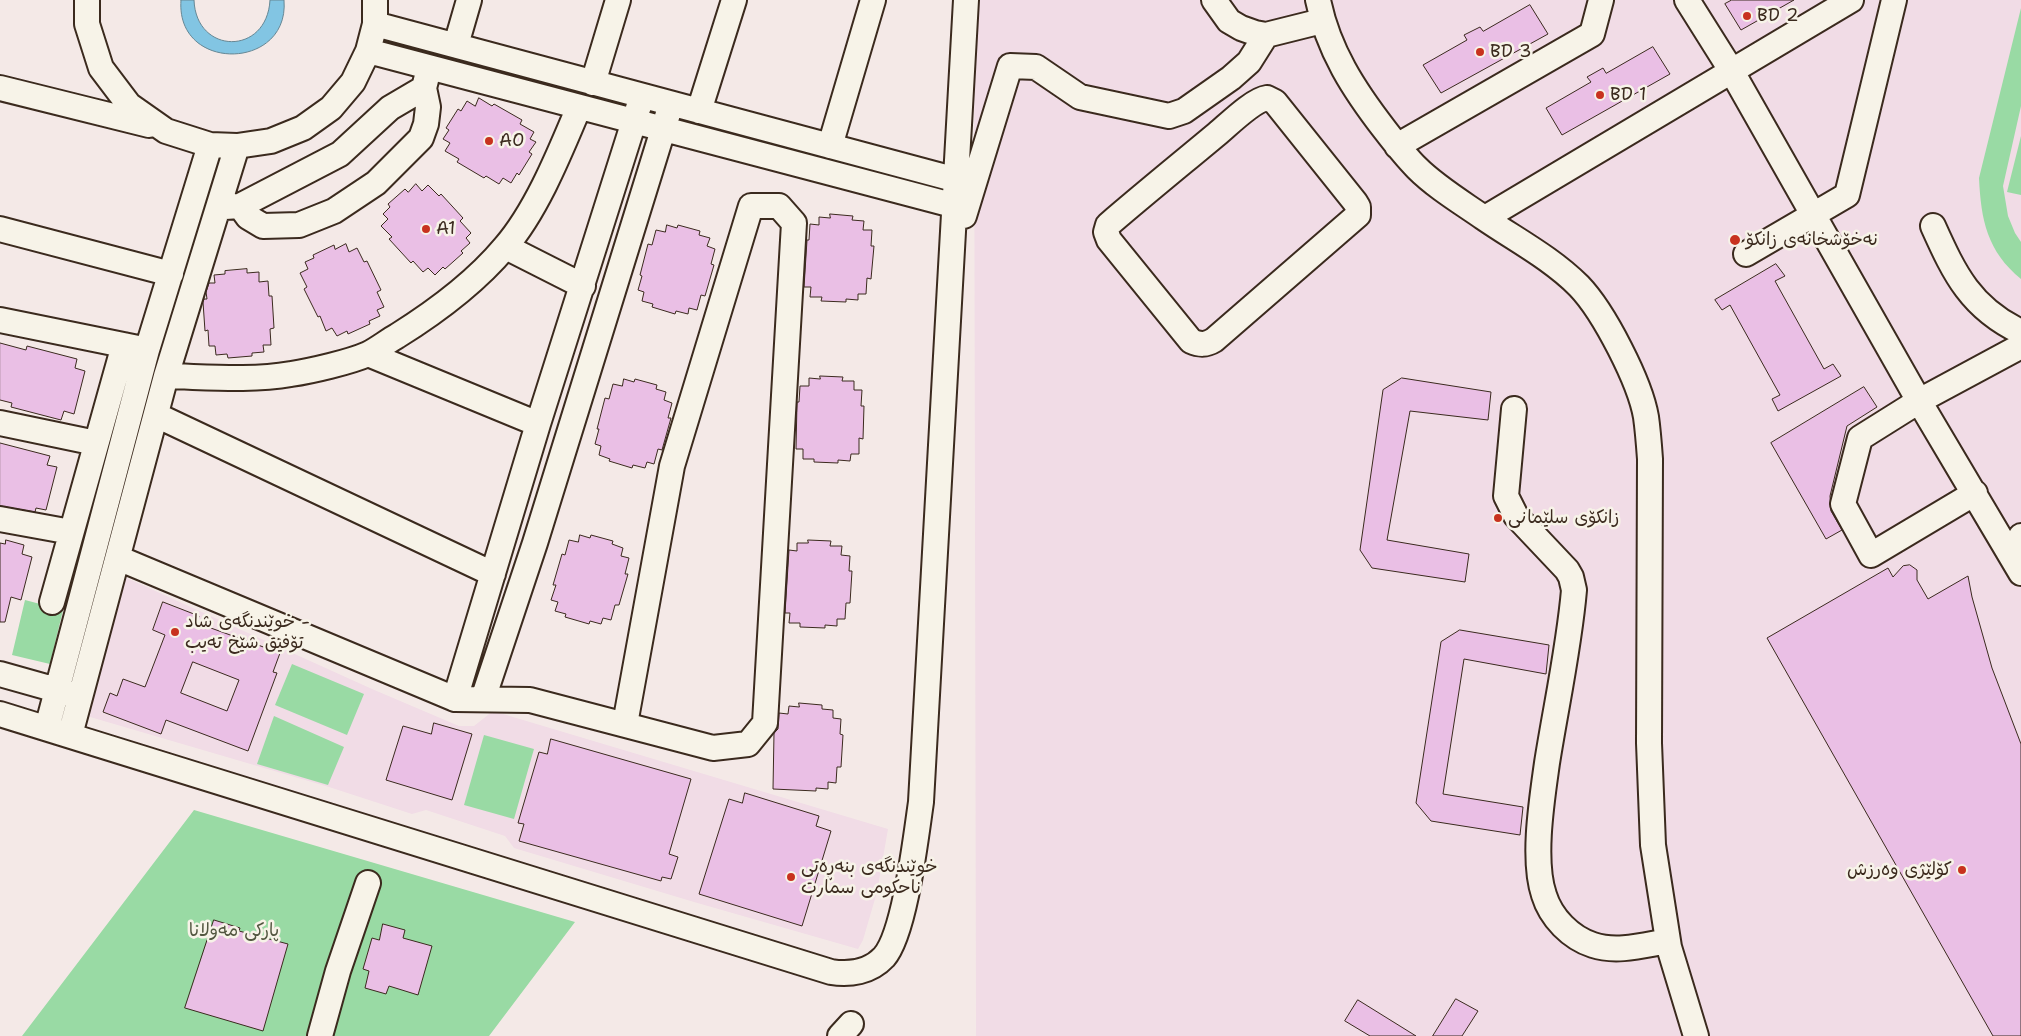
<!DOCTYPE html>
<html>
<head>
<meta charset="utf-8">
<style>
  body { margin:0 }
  canvas { display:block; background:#f4e9e7 }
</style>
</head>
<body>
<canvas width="2021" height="1036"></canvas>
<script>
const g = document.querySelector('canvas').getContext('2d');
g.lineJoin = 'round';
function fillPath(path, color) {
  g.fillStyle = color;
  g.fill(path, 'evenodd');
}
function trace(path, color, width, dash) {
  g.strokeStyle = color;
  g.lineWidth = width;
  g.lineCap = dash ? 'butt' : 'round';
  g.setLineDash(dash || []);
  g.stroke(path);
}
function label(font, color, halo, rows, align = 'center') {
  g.font = font + ' "Shantell Sans","Playpen Sans Arabic",sans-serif';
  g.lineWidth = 5;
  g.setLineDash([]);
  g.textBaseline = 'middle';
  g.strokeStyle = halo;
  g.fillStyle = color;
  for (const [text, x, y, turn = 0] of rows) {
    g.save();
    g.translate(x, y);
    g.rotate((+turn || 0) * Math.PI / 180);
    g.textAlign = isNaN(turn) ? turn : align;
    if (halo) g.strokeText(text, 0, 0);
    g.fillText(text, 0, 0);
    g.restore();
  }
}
const built = new Path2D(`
  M974,0H2021V1036H976Z
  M120,575L372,689L459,726H474L493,711L888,829L877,892L863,940L858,949L694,902L514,848L505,836L426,810L412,814L329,787L80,714Z`);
const green = new Path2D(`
  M2021,8V106L2003,186L2008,216L2015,233L2021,242V279C1987,251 1981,220 1979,178Z
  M2021,136V195L2007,192Z
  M25,600L63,610L50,664L12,655Z
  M292,664L364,694L347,735L275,705Z
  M274,716L344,747L328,785L257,764Z
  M484,735L534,749L514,819L464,805Z
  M194,810L575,922L489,1036H22Z`);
const water = new Path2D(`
  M181,0H194C196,55 267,56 270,0H284C290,71 175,73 181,0Z`);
const building = new Path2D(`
  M1732,0H1794L1741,30L1725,4Z
  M1530,5L1548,34L1441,93L1423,65L1467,40L1464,35L1480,27L1483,31Z
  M1653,47L1670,74L1562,135L1546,108L1591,82L1587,77L1603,68L1606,73Z
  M479,98L492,106L494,104L522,120L520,124L534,132L530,139L536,142L529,152L532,154L519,175L517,173L511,183L503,178L499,184L486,176L484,178L457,162L459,159L445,151L450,143L443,139L449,130L446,128L458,109L461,111L467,101L475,106Z
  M416,184L422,191L428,185L439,196L441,194L463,218L460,221L471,233L466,238L470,243L461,251L463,253L445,269L443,267L435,275L428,268L423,272L413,261L411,263L389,239L392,237L381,226L388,219L383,214L390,207L388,204L405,189L408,192Z
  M830,214L853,216L852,220L864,221L863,230H872L871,246H874L871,279L867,278L866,294H858V300L846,299V302L821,301L822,297H810L811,287H804L807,240H809L810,224L819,225V217L830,218Z
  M667,225L677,228L678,225L700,231L699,235L710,238L707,246L715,249L711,264L714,265L705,296L701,295L697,310L689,308L688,314L676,311L675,314L652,307L653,304L642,301L644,292L638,290L642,276L640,275L648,244L652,245L656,230L665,232Z
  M346,244L349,252L357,248L364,262L367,261L381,290L377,292L384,307L377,310L380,316L369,321L370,324L348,334L347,331L337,336L332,328L326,331L320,316L318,317L304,289L307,287L300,273L308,269L305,262L314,258L313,255L334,245L335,249Z
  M1776,264L1785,276L1775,281L1824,369L1833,364L1841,376L1778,411L1772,399L1780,395L1730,305L1722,310L1715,300Z
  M247,269V273L259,272V282L268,281L269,296H272L274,328L270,329L271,345H263L264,352L252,353V356L228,358L227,354L216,355L215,346H209L208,330L205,331L203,302L204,299H207L206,292L209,283H215L214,275L225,274V271Z
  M0,343L26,350L27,346L77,359L75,368L85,371L74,414L64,411L61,420L11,407L12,403L0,400Z
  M820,376L843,377L842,381H854V390H862L861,406H864L863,439L859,438V454H851L850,461L838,460V463L814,462V459H803V449H796L797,402H799L800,386H809V378L820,379Z
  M1402,378L1491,392L1488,420L1410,411L1387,540L1469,554L1465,582L1372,568L1360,550L1383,390Z
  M624,379L634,382L635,379L657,385L656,389L666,392L664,400L672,403L668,418H671L662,450L658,449L654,464L647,462L645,468L633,465L632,468L609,461L610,459L599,455L601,446L595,444L599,429H597L605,398L609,399L613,384L622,386Z
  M1864,387L1877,407L1847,426L1830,496L1831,511L1842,530L1826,539L1771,443Z
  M0,443L50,456L47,465L57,467L46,510L36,508L35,512L0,506Z
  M580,535L590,538L591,535L613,541L612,544L623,548L621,556L629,558L625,574H628L619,605H615L611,620L603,618L601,624L590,621L589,624L565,617L566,614L555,611L558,602L551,600L556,585H553L562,554L565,555L569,540L578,542Z
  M6,540L24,545L22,554L32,557L21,600L11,597L5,622H0V543L5,544Z
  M808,540L831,541L830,546H842L841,555L850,556L849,571H852L850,603H846L845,619H837V626L825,625V628L800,627V623H789L790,613H785L789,550L797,551V543H808Z
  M1910,565L1917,570V580L1928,599L1968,576L1972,597L1992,668L2021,744V1036H1993L1767,638L1888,568L1893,577L1903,566Z
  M163,602L199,616L197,623L280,653L273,672L277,673L248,751L166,720L161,734L103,712L110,693L117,696L123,679L145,687L165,635L153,630ZM193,662L239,680L227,711L181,693Z
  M1460,630L1549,645L1546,674L1464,659L1443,794L1523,807L1520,835L1431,821L1416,803L1441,642Z
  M799,703L822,705V709L833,710V718L841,719L840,734L843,735L841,767H837L836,783L828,782V789L816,788V791L773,789L774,733L778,729L779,713L788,714L789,706L799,707Z
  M434,723L472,734L452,800L386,780L403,726L431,734Z
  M551,739L691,779L669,854L678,857L671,879L662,877L661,881L519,841L524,824L518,823L539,752L547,754Z
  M745,793L819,816L816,826L831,831L802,926L699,894L729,799L742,803Z
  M214,920L240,928L239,931L288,944L263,1031L185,1008Z
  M383,924L405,930L403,938L432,946L418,995L389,986L386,994L365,988L369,971L363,969L372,938L379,940Z
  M1456,999L1478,1011L1462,1036H1433Z
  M1358,1000L1416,1036H1370L1345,1021Z`);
const minor = new Path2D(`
  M87,0V24L101,68L129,105L166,131L210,145L237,146L271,141L303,128L331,108L353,82L368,51L375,24V0
  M1214,0L1229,21L1241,28L1255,33L1266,35L1322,21
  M1318,0C1328,50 1354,90 1385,130C1395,143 1405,156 1417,168C1436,187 1461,202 1484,218C1516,240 1551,258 1579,286C1604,312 1640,382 1646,417C1648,431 1649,445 1650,459L1649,743L1653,845L1669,947L1696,1036
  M1687,0L1731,70L1919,401L2021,573
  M375,24L957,180
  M456,45L469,0
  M368,51C564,104 760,156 956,206
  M593,83L618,0
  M0,88L149,125
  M1267,98L1275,102L1355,202L1358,207V215L1214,340C1206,345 1200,345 1191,341L1109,240L1106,232L1108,225C1144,194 1181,164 1217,134C1229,124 1253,100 1267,98Z
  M699,111L734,0
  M830,146L873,0
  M1397,146L1592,34L1601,0
  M240,206L248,217L263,226L299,225L334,211L376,183L421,138L426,124L428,107L424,88L429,68
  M225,207L240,206L340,154L390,108L424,88
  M964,216L1010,66L1036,67L1080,97L1169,116L1184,111L1231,78L1249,62L1266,35
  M1485,218L1851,0
  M1933,226C1955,275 1971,308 2021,332
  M0,229L171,274
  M506,247L583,286
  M1746,254L1847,195L1894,0
  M0,320L138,348
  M368,354L538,424
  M166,376C208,377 251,381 291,374C311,371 350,362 368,354C378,349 388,341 397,336C437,311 475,283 505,247C537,210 560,152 579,107
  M1514,409L1506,496L1516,516L1567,570L1571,577L1574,590C1569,648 1556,706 1547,763C1542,799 1532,860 1544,895C1551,918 1571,938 1593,945C1617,953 1644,945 1668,941
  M156,415L493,574
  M0,423L96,443
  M1975,493L1871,555L1843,504L1860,438L1919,401L2021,346
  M0,519L71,532
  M118,558L455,699L530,700L713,748L748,744L765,723L794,223L779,206H751L672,466L625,724
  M2017,566L2021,536
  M52,602L124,345
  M0,674L71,694
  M455,699L538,424L642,96
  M483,699L535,543L671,104
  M0,714L831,972C850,975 870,972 884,957C905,933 916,836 921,802L966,0
  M47,728L147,350L210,145
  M70,735L166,376L237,146
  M320,1036L338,971L368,883
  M840,1036L851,1024`);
const markers = [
  [1747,16,5,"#c8321e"],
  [1480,52,5,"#c8321e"],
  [1600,95,5,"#c8321e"],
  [489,141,5,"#c8321e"],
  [426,229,5,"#c8321e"],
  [1735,240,6,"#c8321e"],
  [1498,518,5,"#c8321e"],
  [175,632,5,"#c8321e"],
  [1962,870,5,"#c8321e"],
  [791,877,5,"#c8321e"]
];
const poiNames = [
  ["BD 2",1757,16],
  ["BD 3",1490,52],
  ["BD 1",1610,95],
  ["A0",499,141],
  ["A1",436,229],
  ["نەخۆشخانەی زانکۆ",1746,240],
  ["زانکۆی سلێمانی",1508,518],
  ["خوێندنگەی شاد -",185,622],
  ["تۆفیق شێخ تەیب",185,643],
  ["خوێندنگەی بنەڕەتی",801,867],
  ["ناحکومی سمارت",801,888],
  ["کۆلێژی وەرزش",1952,870,"right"]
];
const parkNames = [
  ["پارکی مەولانا",234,931]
];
fillPath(built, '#f1dce6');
fillPath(green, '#99daa4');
fillPath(water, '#82c5e3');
trace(water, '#668794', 1);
fillPath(building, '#eabfe5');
trace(building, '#3b2a1e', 1);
trace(minor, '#3b2a1e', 28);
trace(minor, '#f7f3e8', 24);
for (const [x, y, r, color] of markers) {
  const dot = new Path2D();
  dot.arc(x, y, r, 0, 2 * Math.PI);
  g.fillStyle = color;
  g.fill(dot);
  trace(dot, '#f7f3e8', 2);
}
label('18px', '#3b2a1e', '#f7f3e8', poiNames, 'left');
label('18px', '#525640', '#f7f3e8', parkNames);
</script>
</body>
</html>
